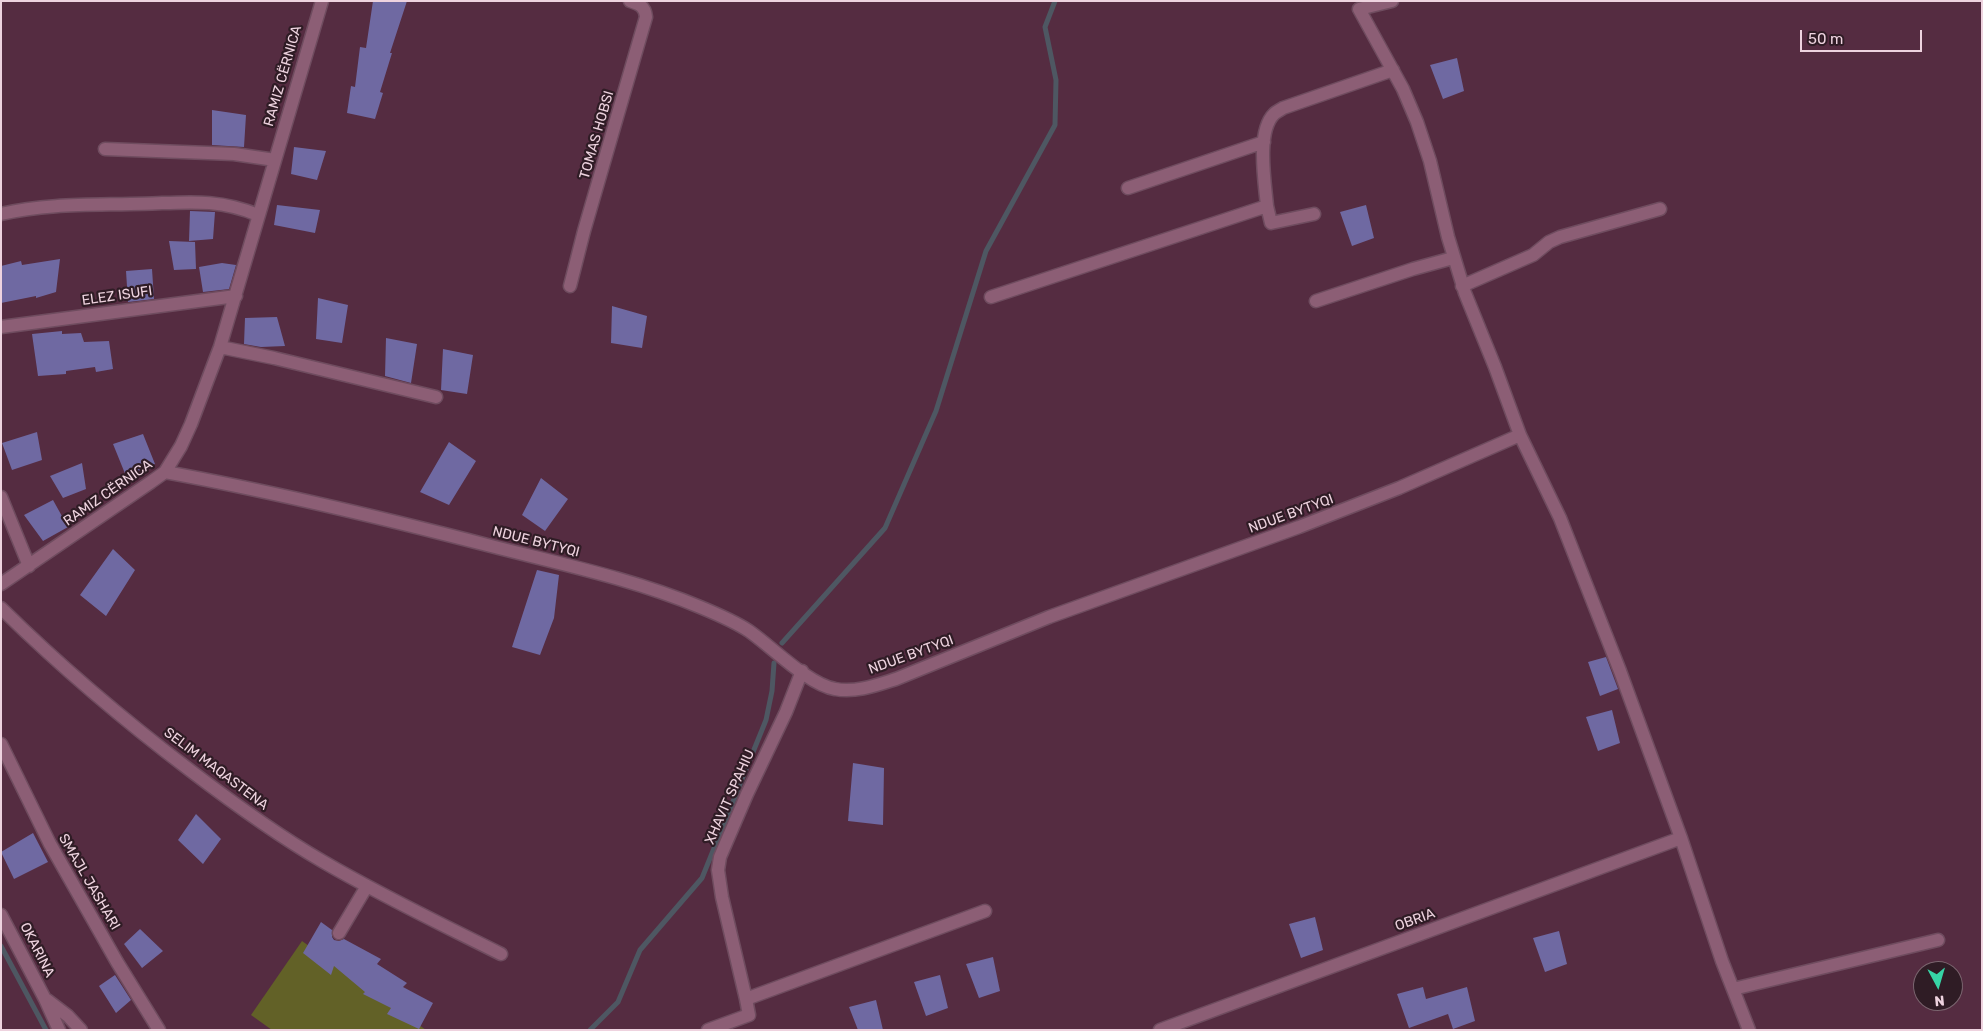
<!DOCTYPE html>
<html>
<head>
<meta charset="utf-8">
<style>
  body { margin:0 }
  #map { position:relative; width:1983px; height:1031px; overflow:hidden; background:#552c41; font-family:Rubik,sans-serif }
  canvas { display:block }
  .frame { position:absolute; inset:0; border:2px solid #eed3df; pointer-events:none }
  .north { position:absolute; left:1913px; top:961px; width:50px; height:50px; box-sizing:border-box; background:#2f1c25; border:1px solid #7b656f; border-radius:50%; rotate:174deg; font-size:14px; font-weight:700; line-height:20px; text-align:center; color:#eed3df }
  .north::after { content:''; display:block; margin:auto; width:18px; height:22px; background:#37d4a6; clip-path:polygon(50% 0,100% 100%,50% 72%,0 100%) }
  .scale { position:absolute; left:1800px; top:30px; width:122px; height:22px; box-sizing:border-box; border:2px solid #eed3df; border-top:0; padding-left:6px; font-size:15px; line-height:18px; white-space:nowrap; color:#eed3df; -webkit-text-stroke:4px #2f1c25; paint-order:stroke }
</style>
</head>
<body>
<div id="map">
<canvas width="1983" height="1031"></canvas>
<div class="frame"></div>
<div class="north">N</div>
<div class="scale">50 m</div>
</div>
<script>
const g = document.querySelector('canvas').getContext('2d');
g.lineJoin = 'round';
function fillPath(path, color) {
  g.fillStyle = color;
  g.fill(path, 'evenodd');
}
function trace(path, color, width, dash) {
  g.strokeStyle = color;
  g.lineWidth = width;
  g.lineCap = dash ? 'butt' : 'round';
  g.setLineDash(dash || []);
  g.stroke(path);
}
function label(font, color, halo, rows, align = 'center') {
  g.font = font + ' Rubik,sans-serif';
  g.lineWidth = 4.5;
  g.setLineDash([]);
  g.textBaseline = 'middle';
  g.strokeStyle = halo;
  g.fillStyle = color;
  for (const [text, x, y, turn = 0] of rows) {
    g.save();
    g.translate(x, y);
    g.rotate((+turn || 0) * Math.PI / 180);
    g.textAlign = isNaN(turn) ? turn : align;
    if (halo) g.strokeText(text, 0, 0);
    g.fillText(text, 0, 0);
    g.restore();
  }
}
const green = new Path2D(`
  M302,941L426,1030H272L251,1015Z`);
const stream = new Path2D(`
  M782,643L885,528L936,411L986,251L1055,125L1056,80L1045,27L1055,1
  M1,946L46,1030
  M590,1030L618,1002L640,950L702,878L766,720L772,691L774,663`);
const building = new Path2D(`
  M373,1H407L390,53H392L380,92L383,93L375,119L347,113L351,86L355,87L360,47L366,48Z
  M1457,58L1464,91L1443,99L1430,65Z
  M212,110L246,115L244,147L212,145Z
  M294,147L326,151L317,180L291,174Z
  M277,205L320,210L315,233L274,225Z
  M1366,205L1374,238L1352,246L1340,212Z
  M190,211L215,212L213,239L189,241Z
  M169,241L195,242L196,269L174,270Z
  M60,259L56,292L36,298V296L1,303V266L21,261L22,265Z
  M222,263L236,265L229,289L203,292L199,267Z
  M152,269L154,299L128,302L126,271Z
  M318,298L348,305L342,343L316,339Z
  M612,306L647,316L642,348L611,343Z
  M277,317L285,346L261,347L244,344L245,318Z
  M62,331V334L81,333L84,342L109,341L113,369L96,372L95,367L66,371V374L38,376L32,334Z
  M386,338L417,344L411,383L385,376Z
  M443,349L473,355L467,394L441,390Z
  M37,432L42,460L12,470L2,443Z
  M143,434L155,464L126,476L113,444Z
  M449,442L476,461L449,505L420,492Z
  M82,463L86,489L63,498L50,476Z
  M541,478L568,499L545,531L522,515Z
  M53,500L68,527L43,541L24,515Z
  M113,549L135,570L106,616L80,595Z
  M537,570L559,575L554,618L540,655L512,647Z
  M1606,657L1618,689L1600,696L1588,662Z
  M1612,710L1620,743L1598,751L1586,717Z
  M853,763L884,768L883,825L848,821Z
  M196,814L221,839L203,864L178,840Z
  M33,833L48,862L14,879L1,852Z
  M1315,917L1323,950L1301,958L1289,924Z
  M321,922L332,930V937L334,940L339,941L344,939L381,959L377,964L407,983L403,987L433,1003L419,1029L387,1014L391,1008L363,994L365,992L334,966L331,975L303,953Z
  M140,929L163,951L142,968L124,944Z
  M1559,931L1567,964L1545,972L1533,938Z
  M993,957L1000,991L979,998L966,964Z
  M115,975L131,1000L116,1013L99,986Z
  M940,975L948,1008L926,1016L914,982Z
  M1423,987L1426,999L1467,987L1475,1021L1453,1029L1448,1014L1409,1028L1397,994Z
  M876,1000L883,1030H858L849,1007Z`);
const minor = new Path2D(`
  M1392,1L1359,9L1403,89L1417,122L1430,161L1448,237L1465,293L1495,367L1520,435L1560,518L1620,671L1681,838L1722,961L1749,1030
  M105,149L234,154L275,160
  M1128,188L1264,142
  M1267,206L1271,223L1314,214
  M1,214C44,204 87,205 130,204C178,204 213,196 258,215
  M570,286L584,231L646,17C645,6 639,4 630,1
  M1462,286L1533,255L1549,242L1560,237L1660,209
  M991,297L1267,206C1265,183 1256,132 1274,114C1276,112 1280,110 1283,108L1393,70
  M1316,301L1413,269L1453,258
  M1,327L236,296
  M220,347L274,358L436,397
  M165,472C275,492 383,518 491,546C561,564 633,579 700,607C717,614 734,621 749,631C772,647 809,685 835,689C856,693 877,685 896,679L1049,617L1299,527L1399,488L1520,435
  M1,497L29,566
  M1,584L151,482L165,472L181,446L191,424L220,347L322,1
  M1,608C61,667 125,721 191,771C233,803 277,835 322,861C380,895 441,924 501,954
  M1,744L50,844L117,962L159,1030
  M1,915L45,999L59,1030
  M339,933L367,886
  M1733,989L1938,940
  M746,999L722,897L718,870L720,857L747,794L786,712L802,671
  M47,1000L68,1016L81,1030
  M708,1030L749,1015L746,999L985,911
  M1160,1030L1681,838`);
const streetNames = [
  ["RAMIZ CËRNICA",283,76,-74],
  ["TOMAS HOBSI",597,135,-74],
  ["ELEZ ISUFI",117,296,-8],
  ["RAMIZ CËRNICA",108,493,-35],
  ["NDUE BYTYQI",1291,514,-20],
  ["NDUE BYTYQI",536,542,14],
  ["NDUE BYTYQI",911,655,-20],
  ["SELIM MAQASTENA",216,769,37],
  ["XHAVIT SPAHIU",730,797,-66],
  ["SMAJL JASHARI",89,882,60],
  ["OBRIA",1415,920,-20],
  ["OKARINA",37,950,63]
];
fillPath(green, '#626127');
trace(stream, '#4e5762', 5);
fillPath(building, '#6f69a2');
trace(minor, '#6f4c5f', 15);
trace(minor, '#8c5e75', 12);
label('14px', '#eed3df', '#2f1c25', streetNames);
</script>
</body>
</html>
